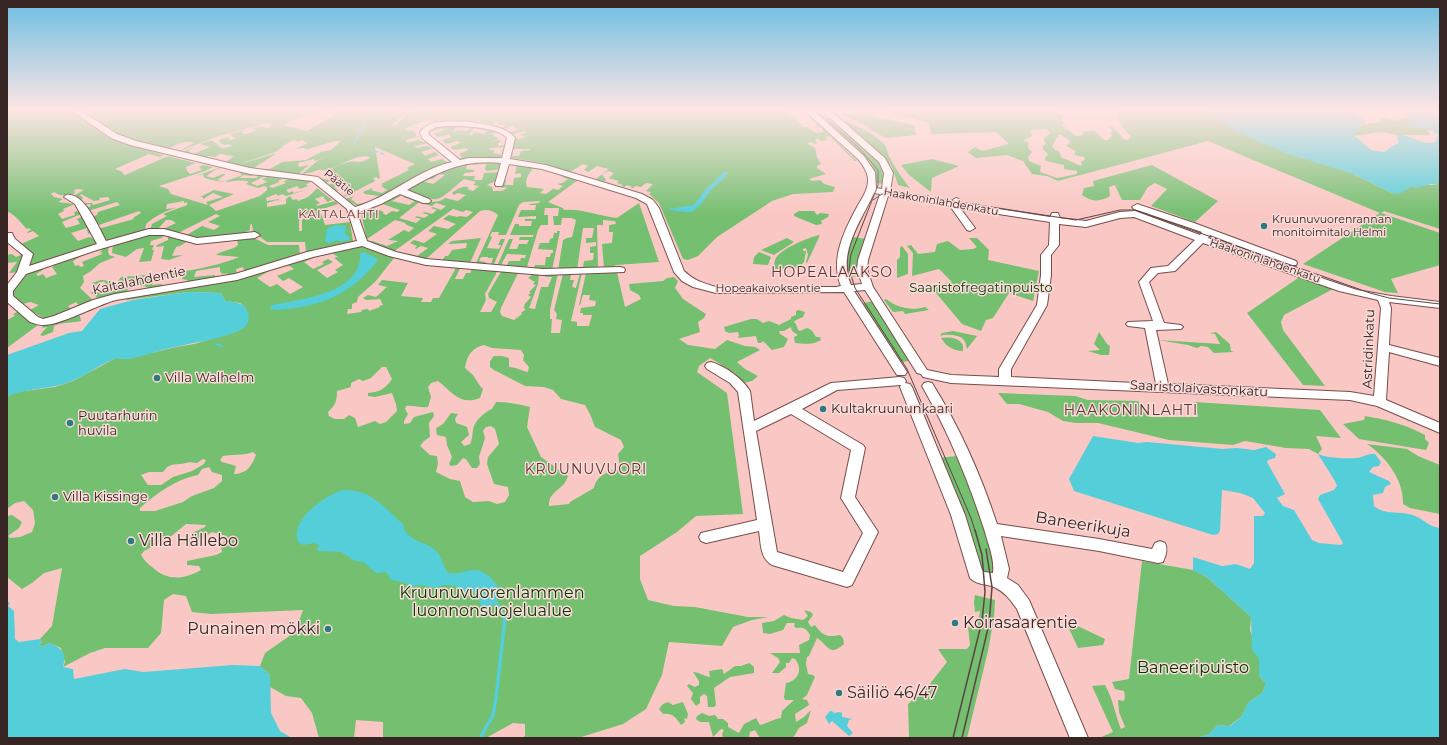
<!DOCTYPE html>
<html>
<head>
<meta charset="utf-8">
<style>
  body { margin:0 }
  #map { position:relative; width:1447px; height:745px; overflow:hidden; background:#fac8c4; font-family:Montserrat,sans-serif }
  canvas { display:block }
  .frame { position:absolute; inset:0; border:8px solid #372524; pointer-events:none }
</style>
</head>
<body>
<div id="map">
<canvas width="1447" height="745"></canvas>
<div class="frame"></div>
</div>
<script>
const g = document.querySelector('canvas').getContext('2d');
g.lineJoin = 'round';
function fillPath(path, color) {
  g.fillStyle = color;
  g.fill(path, 'evenodd');
}
function trace(path, color, width, dash) {
  g.strokeStyle = color;
  g.lineWidth = width;
  g.lineCap = dash ? 'butt' : 'round';
  g.setLineDash(dash || []);
  g.stroke(path);
}
function label(font, color, halo, rows, align = 'center') {
  g.font = font + ' Montserrat,sans-serif';
  g.lineWidth = 3;
  g.setLineDash([]);
  g.textBaseline = 'middle';
  g.strokeStyle = halo;
  g.fillStyle = color;
  for (const [text, x, y, turn = 0] of rows) {
    g.save();
    g.translate(x, y);
    g.rotate((+turn || 0) * Math.PI / 180);
    g.textAlign = isNaN(turn) ? turn : align;
    if (halo) g.strokeText(text, 0, 0);
    g.fillText(text, 0, 0);
    g.restore();
  }
}
const green = new Path2D(`
  M7,110H407L392,126L395,125L412,110H786L804,127H808L816,133L824,132L821,128L814,127L817,125L810,118H812L857,161H855L829,136L825,137L828,140L821,141L824,145L818,138L815,140L817,143L815,144L810,142L807,144L815,148L817,157L821,164L817,166V168L826,174L809,179L812,181L820,180L824,184L835,187L833,192L793,194L772,201L717,237L698,256L688,260L683,259L659,203L649,194L651,192L646,191L653,184L646,183L641,187L636,186L633,188H631L632,187L627,185L624,187L621,186L623,185L617,183L619,181L609,178L614,173L608,171L602,175L606,179L605,182L596,179L609,169L597,166L588,172L584,170L588,166L583,164L570,172L542,163L513,158L510,156L511,152H513L512,156H519L521,151L530,150V149H511L513,137L515,136L518,139L527,137L519,135L526,133L525,131L511,135L509,133L519,129L514,127L515,126L513,125L503,130L497,128L503,127L505,125L497,124L498,122H496L489,127L486,126L488,123L480,122L482,119H480L473,125L437,124L429,119L410,126L423,128L408,127L405,130L415,131L414,133H416V136H420L405,140L408,143L418,140L423,142L428,141L430,143L414,146L417,148L428,146L431,148L436,147L421,152L425,156L435,152L439,155L428,159L431,162L442,159L447,162L452,161L433,168L370,204L358,206L346,199L354,196L351,199L357,204L366,203L379,196L365,194L363,192L372,188H373L371,190L382,193L387,190L381,186L383,185L381,184L409,170L407,168L415,164L375,147L380,178L378,179L377,177L373,178L375,181L344,197L346,194L344,189L345,186L339,187L345,185L344,184L334,187L338,190L336,191L329,185L339,180L335,178L326,183L319,178L329,180L338,176L328,171C334,168 342,163 349,162C358,160 357,165 370,158V157C357,153 339,167 327,170C324,171 321,169 318,170C313,171 312,173 306,173L303,175H301L317,161L331,155L315,161L314,159L298,163L299,167L309,165L297,175L262,171L265,169H270L282,162L306,160L321,152L331,150L341,141H335L308,149L306,150L307,149C300,146 291,151 284,154L308,143L301,140L299,142L294,140L282,146L283,147L275,152L233,166L223,164L234,156L220,154L215,157L209,156L203,159L180,153L196,146L188,151L193,154L210,147L200,144L211,140C222,146 219,152 232,145C225,143 225,148 218,140L228,137L230,140L235,139L234,137L229,134L244,130H245L241,133L246,134L257,130L251,128L261,126L268,128L273,125L266,123L219,136L177,152L194,143C183,140 175,145 167,150L156,147L150,151L164,155L160,157L149,154L115,169L123,172L122,173L125,175L168,156L195,163L186,167L187,171L190,174L202,170L199,167L203,165L213,167L205,171L159,186L168,189L171,194L208,205L206,202L223,197L213,193L203,199V197H200L214,190L234,194L209,205L216,211L260,196L267,190V187L264,186L258,188L246,184L249,182C241,179 235,181 227,182C221,182 211,180 205,178L203,176L204,174L195,176L219,168H221L215,170L206,176L213,178L223,174H226L217,180L225,182C231,178 237,178 242,175L240,174L242,173L253,175L251,176L244,175L239,178H256L259,175L265,176L251,183L257,186L267,182L262,179L270,176L284,178L278,181L280,182L269,186L272,188L286,183L284,181L289,179L308,181L310,183L306,184L308,186L300,189L297,186L286,190L289,193L292,191L294,193L313,188L286,196L282,194L278,196L276,194L266,198L267,201L279,199L278,201L277,200L267,203V207L286,204V199L290,196L293,200L297,199L298,201C309,197 310,196 317,188L332,200L327,202L323,196L315,199L320,203L316,205L317,206L335,201L338,204L304,215L299,221V231H302V220L308,215L320,211L325,225L350,222L353,241L306,252L305,242H267L253,232L252,224L250,225V230C230,240 207,241 185,236L202,226L214,230L220,226L208,222L220,216L216,214L176,234L161,230L176,223L171,220H166L157,230H150L152,224L167,216L163,214L187,205V202L184,203V201L167,204L166,209L176,208C165,211 155,216 146,224L145,231L105,242L98,229L134,219L133,218L141,213L139,211L96,226L91,217L97,215L98,212L120,205L117,202L88,211L86,208L91,206L90,204L84,205L83,203H92L93,205L110,200L108,197L99,198L100,200L94,201L81,194L80,195L83,198L81,201L73,196L84,190L78,189L74,190L75,193C68,196 61,197 54,192L51,194L54,197L63,199L58,202L75,204L63,209L64,211L58,214L62,219L75,215L74,212L79,211L81,214L62,222L66,228L80,224L77,219L83,216L93,232L88,234L87,228L71,233L78,241L89,237L98,240V245L30,266H28L21,244L39,236L33,231L28,233L27,232L31,230L29,228L27,229C21,223 16,216 9,212L7,213ZM329,110L335,111L336,114L307,131L285,125C295,116 314,115 329,110Z
  M877,110H1069L1056,112L1064,116L1062,119L1064,124L1062,125L1076,136H1079L1084,134L1083,132L1094,130L1104,140H1108L1112,135L1110,133L1113,132L1108,125C1113,126 1121,134 1123,139L1128,140L1131,136C1123,130 1121,123 1116,116L1117,115L1115,112L1116,110H1217L1344,167L1355,175L1392,193C1403,194 1402,190 1410,187C1420,184 1430,186 1438,184L1437,180L1440,178V229L1384,211L1381,213L1440,233V265L1391,279L1398,293L1385,292L1303,264L1380,213L1208,141L1058,181L1047,176L1032,174L1023,161L1007,155L976,158L968,152L975,147L982,151L1009,144L996,132L931,134L929,123ZM1046,129L1049,131L1050,134L1044,138V141L1046,144L1043,146V149L1048,154L1045,158L1046,161L1064,165V169L1077,171V174L1057,178L1040,172L1041,166L1029,161L1028,157L1032,152L1028,148L1029,143L1023,140L1032,136L1031,130ZM1059,134L1068,139L1071,142L1066,146L1076,151L1074,155L1084,157L1085,160L1081,162L1082,166C1074,164 1070,160 1062,158L1059,151L1055,150L1052,146Z
  M840,113H858L914,125L916,135L885,138L866,126Z
  M831,117L877,158L885,169L886,184L875,183L874,171L870,163L821,119Z
  M1378,117H1384L1397,121L1406,118L1409,125C1416,129 1423,127 1430,129L1427,131L1431,135H1398L1379,132L1354,136C1363,118 1367,127 1380,121Z
  M845,120C858,127 875,134 885,145C887,148 887,151 888,154C891,161 905,183 910,188L898,185L892,167L886,159L843,121Z
  M441,125L458,126L452,132H455L457,130L467,131L470,128L463,126L474,128L469,135H472L474,132L484,134L487,131L481,130L482,129L495,130L505,134L497,132L491,134L499,139L489,142L499,140L501,141L499,142L498,146L504,145L507,141V147L490,148L489,150H494L493,153L502,155L503,150H505L503,156L501,157L460,159L462,157L459,154L469,150L466,148L454,150L450,147L461,143L457,141L447,144L442,140L452,137L449,134L438,137L434,134L444,130L443,129L445,128L427,132Z
  M277,153L252,169L235,166L240,164Z
  M932,159L959,166L932,178L931,192L909,175L901,165Z
  M474,162L502,163L501,169L487,171L485,170L486,164L467,165L466,169L474,170V172L465,173L463,176H475L474,180H482L484,173L500,172L498,180L487,185L492,187L493,191C498,191 504,192 507,187L502,188L504,180H506L505,185H513L514,178L521,177V173L515,174L517,165H509L508,170L506,171L509,163L534,167C529,174 524,179 527,187L544,189L540,193L546,194L553,189L551,188L558,190L563,186L557,184L562,183L568,179L562,177L563,176L578,180L548,202L563,208L564,210C580,208 600,216 617,218L639,203L659,262L616,265L610,268H604L602,244L612,243L613,232H609V225L616,224L615,221L603,220V225H597L598,269H585L586,267H583L584,261L593,260L594,253H590V247L596,246V242L586,243V238H592L594,228H583L577,270H558L563,240L567,238L572,237L576,220L571,218H562L561,225H554L553,216H558L559,208H545L544,215H548V225H541L538,230L527,267L507,265L509,261H520L521,258H525L526,255L507,254L501,265L498,264L509,239H513L509,249H517L519,244H527L529,240H519L520,237H533V235H510L515,224H519V226H531L532,221H525V219H536V216L518,217L521,210H535L536,205H529L530,204L539,203L540,201L523,202L519,205L506,235H498L499,232H492L490,236L492,237L487,248L499,249L501,245H498L501,239H505L494,264H491L493,258H488V257H481L479,261L486,262L485,264L476,263L498,215C492,210 487,209 480,211L425,260L407,255L408,254L417,256L428,248L421,246L416,249L415,248L417,246L410,243L414,240L424,243L437,234L428,231L434,226L448,229L456,224L443,219L449,215L457,217L459,216L467,217L473,212L466,210L463,212L453,209L393,252L369,243L372,241L387,246L398,241L388,240L404,230L409,232L414,228L405,224L406,223L395,220L367,239L361,214L373,208L384,212L382,213L386,215L392,211L397,212L400,210L382,204L397,196L402,195L392,201L409,205L415,201L403,197L406,195L422,200L399,218L416,223L421,219L415,217L416,216L424,218L429,215L423,213L424,212L432,214L437,210L431,208L433,207L441,210L446,206L436,203L432,206L424,204C430,200 438,204 445,198L458,201L466,195L458,193L454,195L452,193C457,189 462,186 469,187L467,189L473,191L479,186L473,185L476,182L464,179C436,202 441,205 407,190L409,188L422,181L433,184L445,175L439,174L433,179H427L440,171Z
  M1152,165L1218,201L1195,222L1151,206L1167,189L1155,183L1148,187L1140,200H1122L1115,185L1109,187L1110,196C1100,202 1091,202 1082,195L1084,188L1094,186L1093,181Z
  M799,211H814L817,215L820,213L829,214L828,217L821,221L822,224L816,225L794,216V214Z
  M557,231H560L552,270L534,268L535,265H545L546,257H550L551,253H553V250L538,249L540,243H549L550,239L553,238L554,233H557Z
  M155,233L164,237L151,241L150,245H154L152,250H154L151,261L139,262L144,248L137,249L126,257L112,253L113,244Z
  M164,235L188,241L180,246L176,247L172,256L183,255L169,260L161,259L164,246L156,247L157,245L168,240V237Z
  M820,235L807,263L806,262L808,255L806,248L803,249V251H806L804,262L800,266L791,269H775C774,266 774,263 775,260C779,249 809,237 820,235Z
  M852,237L867,239L861,276L845,277L844,262Z
  M254,238L268,245H299L300,255L245,273L243,267L236,269L237,275L221,277L229,273L222,274L220,271V267L196,271L194,277L215,275V278L189,283L187,280L182,279L184,275L156,277L152,285L162,284L161,286L169,285L148,289L147,287L140,285L128,289L126,293L99,299L90,292H100L105,290L104,288L108,286L104,281L95,285L92,283C109,276 105,283 117,283L121,277C161,274 202,272 239,257L216,255C223,250 233,250 238,245L237,239Z
  M481,238L470,263L442,261L445,256H448L452,250L466,248L467,243L448,244L452,241Z
  M787,238L794,242L774,255L761,250Z
  M969,238H977L989,250L988,260L1039,271L1033,301L1009,293L993,318L986,320L981,331L962,324L931,287L952,282L939,269L912,276L913,253L907,246L911,245L918,254L935,252L937,244L948,241L960,250L973,249L977,247Z
  M109,246L108,251L109,255L115,257L100,263L91,271L83,276L84,282L80,288L94,301L80,307L76,302L68,306L72,310L45,319L30,310L39,305L30,302L23,304L13,296V291L27,273L42,268L43,270L36,274L38,276L43,274L46,278L57,274L52,267L54,266L52,263L88,252L73,261L75,266L79,265L80,267L84,266L82,262L102,254V252L99,253L105,247Z
  M359,246L394,258L376,281L358,297L357,302L352,304V309H348L347,314L361,312L362,310L368,309L369,311L380,307L379,306L383,305L380,299L366,300L363,298L368,295L376,297L387,287L378,285L382,280L408,283L401,296L423,298L421,302H431L433,298H439L457,266H461L455,279H463L466,273H470L472,269L464,268L465,266L498,270L485,294L486,300L480,312H491L497,302L489,298L488,294L502,270L519,271L501,308L500,312L502,316L514,320L522,314L521,313L526,309L523,308L525,306L524,305L531,297L528,295L531,293L529,292L536,285L533,284L535,282L528,278L533,274L539,275L538,284L529,308L535,309L541,287H548L552,277H545L547,273H558L550,310V319H552L551,333H560L562,320L556,319L557,314L554,310L563,274H571L570,280H574L572,287L576,288L580,273H582L571,321L577,322V326H589L592,315H583V313H580L581,308L595,306L596,301L589,300L590,295H583L580,305H579L586,273L617,272L625,307L641,299L639,295L630,290L629,284L663,281L667,278L674,277L678,281L675,288L683,299L706,314L704,318L698,322L700,332L679,339L688,345L715,349L727,340L745,346L755,347L760,350L737,362L745,369L758,376L752,381L744,383L735,373L710,358L699,366L697,372L727,393L743,514L696,516L677,532L640,556V579L648,600L674,606L695,607L748,617H768L752,620L733,627L722,646L669,642L662,675L646,709L623,724L578,738H522L525,736V724L513,723L486,738H383V722L356,720L354,738H319L312,713L301,698L286,696L270,687V675L260,666L265,653L295,632L303,610L211,614L192,612L186,596L173,594L164,600L161,633L148,648H105L90,653L63,667L65,662L61,648L49,643L42,647L39,645L42,642L40,639L52,626L62,568L44,573L32,583L22,589L7,577V516L12,515L22,522L19,528L8,536L10,538L20,537L32,532L35,523L33,510L24,501L15,503L7,509V397L17,392L55,387L73,381L116,358L127,359L176,347L194,344L238,331L246,308L240,303L225,301L221,293L188,292L126,300L125,297L273,269L257,278L270,287L277,284L290,294L303,287L289,278L283,281L277,276L294,269L288,265L280,266L326,252L304,262L313,269L324,264L322,262L328,259L333,262L317,270L327,278L338,272L335,270L343,265L334,258L338,257L329,251ZM484,345L492,348L521,350L524,355L523,360L529,367L528,372C521,371 517,367 509,367V358L502,356H494L490,361V367L494,370L525,386L544,387L553,390L561,399L585,405L590,414L595,427L621,440L624,447L618,454L620,467C608,473 597,474 594,488L570,502L569,504L549,506C548,495 557,491 563,485C565,483 567,479 568,476L541,457L527,427L530,407C519,404 507,402 496,402L492,409C486,411 476,420 474,426C472,433 473,438 470,444L464,446L461,442L469,435L467,427L456,423L455,419L458,414L451,413L443,424L436,428L437,435L446,437L447,445L452,457L449,464L451,466L457,465L463,458L466,459L472,468H477L480,464L479,457L485,438L483,431L486,427L491,426L495,429L499,444L488,457L487,464L494,484L508,487L509,495L505,502L497,504L489,501L473,502L465,497L460,481L450,479L436,472L438,463L437,456L430,455L420,446L424,441L430,437L429,423L434,416L433,412L414,417L410,423L404,424V421L408,414L405,409L406,406C414,405 420,408 428,407L431,397L428,387L431,383L438,381C452,392 460,406 480,398L483,389L480,386L473,375L465,368C467,355 472,348 484,345ZM382,367H386L392,379C385,389 380,392 368,393V396L375,397L392,393L396,404L397,411L386,422L380,424L375,421L358,427L355,418L349,415L344,419H335L329,416L328,412C335,406 337,401 337,391L351,387V383L359,379L363,381L371,378ZM253,452L256,455C252,466 246,474 234,474L236,466L222,462L220,460L223,456C234,454 243,456 253,452ZM203,459L206,460L204,464L192,471L173,477L161,485H148L141,475L149,472H163C169,464 171,465 180,464C188,463 187,461 197,463ZM209,467L212,472L222,475V481L214,488L192,496L183,502L155,511H140V508C157,493 176,479 198,475L202,469ZM186,524L206,525L205,527L192,533L187,543L190,547L212,532L227,536L221,547L222,552L216,555L187,561V565L199,566L201,570C183,580 167,581 152,567C147,563 144,560 141,555L144,551L169,538Z
  M902,246L908,254V274L897,278V260L900,257V248Z
  M18,251L24,255L18,272L9,273L17,262L7,263V255L12,254L16,257L21,255Z
  M759,252L771,257L768,265L753,264L754,257Z
  M1301,276L1335,288L1284,315L1281,322L1283,330L1325,386L1303,385L1247,313Z
  M886,299C898,308 911,311 925,307L929,310L905,314L903,311L893,312L884,300Z
  M874,301L913,360L897,363L859,304Z
  M798,310L805,312L803,317L796,320L794,322L796,324L798,330L800,331L807,328C813,330 813,332 816,337H820L821,340C814,345 803,344 795,343L794,337L798,335L792,331L791,327L784,331H779L780,334L788,339L784,347L772,350L763,341L761,343H758L756,336L738,338L739,335L738,332L729,333L725,331L724,327L751,319H757L763,323L769,321L779,325L791,319V317L796,315V311Z
  M19,311L38,325L7,348V320L15,316L13,314Z
  M73,315L80,316L81,321C72,323 62,322 54,326L53,332L43,336L40,335L47,327L41,328L46,324Z
  M953,331L977,336L967,349C966,346 966,343 964,340C960,334 944,334 940,336L942,333Z
  M1099,332L1107,344L1110,346L1109,355H1101L1088,351L1100,350L1094,344Z
  M1216,332L1231,345H1230L1231,351L1234,352L1214,353L1208,347L1201,346L1197,348L1188,345L1158,340L1220,344L1215,334L1210,333Z
  M941,338C949,337 958,337 963,345V351C953,351 946,346 941,338Z
  M998,393L1075,396L1088,400L1138,401L1150,417H1198L1194,402L1320,410L1341,438L1316,436L1322,449L1318,454L1309,449L1286,448L1245,441L1233,445L1169,440L1098,423H1076L1063,421L1048,412L1019,404H1007Z
  M1365,416C1387,420 1405,424 1425,435V439L1429,443L1426,450L1359,439L1343,424L1364,420Z
  M1367,444L1407,449L1418,456L1440,465V514L1410,508L1403,504C1404,480 1386,457 1367,444Z
  M957,456L980,509L997,574L979,573L938,458Z
  M1142,561L1193,570L1208,578L1251,617L1250,630L1259,658V675L1266,684L1262,693L1248,703L1242,716L1229,726L1218,725L1209,734L1197,738H1099L1113,732L1092,686L1105,685C1113,699 1115,714 1121,729L1125,727L1119,712L1118,700L1124,701L1125,697L1124,691L1115,689L1112,682L1129,679Z
  M975,595L995,600L994,618L988,651L967,738H909L908,704L929,685L947,662L938,649H967L970,645L968,627L977,629L980,611L975,612L974,602Z
  M804,610L811,612L813,615L808,622L811,627L815,625C822,635 827,638 840,635L843,638L844,644C829,657 829,646 817,638L809,656L807,657L806,664L808,674L813,675L815,677L807,695L802,699L807,700L809,705L795,714L796,722L804,717L811,710L807,723L799,728L793,738H760L755,730L750,732L749,738H723L722,734L724,730L721,729L713,737L709,722H700L696,719L697,716L702,713L709,716L715,715L718,719H723L728,723V727L739,733L744,724L756,718L760,725C768,723 773,719 781,718L782,711L794,700H785L784,697L786,683C799,681 803,668 795,659L792,658L789,663H786V667L779,673H772L780,662L778,658L770,653H800L799,645L809,640L810,635C806,628 803,627 796,628L794,626L795,623H787L783,630L770,634L763,633L762,623L774,621L784,615L791,618L803,620L808,616Z
  M1065,620L1105,639L1103,645L1078,648Z
  M749,663L754,667V673L730,677L714,688L716,705L714,707H708L707,696L704,694L700,697V703L696,706L691,699L693,693L687,686L689,684L695,687L699,685V681L693,672C699,672 703,676 710,677L709,671L722,669L724,674L735,666H741Z
  M668,702L673,705L683,702L688,714L687,719L684,718L685,722L681,725C676,718 673,713 663,714L659,709L663,704Z`);
const water = new Path2D(`
  M1207,110H1360L1357,113L1362,119L1367,121L1358,129L1355,136L1371,150L1385,152L1392,146L1399,143L1397,139L1398,135C1414,135 1421,146 1435,142L1438,135C1428,125 1420,131 1409,125L1406,118L1407,110H1440V178L1437,180L1439,184H1431L1415,188L1411,187L1399,194L1392,193L1353,174L1288,154L1237,132L1219,121Z
  M725,171L728,173C725,179 719,182 715,186C707,193 701,208 691,212C688,213 671,210 667,209L694,205L706,189Z
  M335,225L346,226L345,233L350,238L349,240L340,242L339,240L328,243L325,241L327,229Z
  M364,252L378,259L376,263C353,290 330,303 295,308C287,309 278,311 270,309L272,305C300,299 362,294 360,254Z
  M188,292L221,293L225,301C233,302 243,302 247,310C250,315 249,323 245,327C233,337 191,343 175,347C159,350 143,357 127,359C124,359 119,358 115,359C100,364 87,375 72,381C51,390 27,387 7,397V355L69,333L82,331L100,309L107,307L133,300Z
  M1093,436L1138,443L1147,442L1223,449L1237,448L1254,450L1266,447L1276,454L1275,458L1268,460L1267,462L1285,494L1277,498L1283,506L1294,510L1312,540L1319,543L1341,545L1343,543L1318,499L1320,495L1334,490L1337,486L1335,481L1318,454C1326,458 1347,459 1356,458C1363,458 1368,453 1375,454L1381,462L1379,466L1373,467L1369,472L1389,481L1391,484L1385,487L1383,493L1373,495L1374,506C1385,516 1402,510 1415,516C1425,520 1429,527 1440,528V738H1197L1209,734L1218,725L1230,726L1242,716L1248,703L1262,693L1266,684L1259,675V658L1252,650L1251,617L1208,578L1193,570V557L1222,566L1236,564L1250,569L1254,563V516H1263L1265,513L1253,498L1240,493L1222,490L1220,531L1218,534L1213,535L1074,491L1069,479Z
  M342,490C371,489 383,506 403,524C406,543 429,541 438,553C442,559 444,567 448,573C458,575 465,570 474,570C485,569 495,582 500,589C499,599 493,611 481,607L478,595L476,593L458,591L456,586L446,585L434,588L421,585L411,587L406,583L391,580L386,572L376,573L363,562L355,561L341,552L318,551L317,550L319,545L314,543L303,545L298,542C290,519 324,497 342,490Z
  M7,601L10,603L8,606L14,611L15,639L19,642L40,639L42,642L39,645L42,647L49,643C62,648 67,653 63,667L73,669L74,679L125,669L143,672L233,665L260,666L270,675L271,713L280,731L292,738H7Z
  M830,711H832L834,713L840,712L842,713V717L852,719L849,720L847,726L853,733L849,736L832,721L829,724L825,717Z`);
const streamFar1 = new Path2D(`
  M844,115L846,110
  M354,144L368,117L374,110
  M371,150L377,152
  M381,153L383,154
  M216,344L222,346`);
const stream = new Path2D(`
  M480,738L493,715L496,698L505,618L496,603`);
const minor = new Path2D(`
  M71,110H80L117,134L136,141L250,168L318,177L355,207C390,197 417,170 452,162L422,138L420,132C423,129 425,126 430,124C446,118 505,122 515,138L510,159L546,165L642,194L653,200L659,208L684,271C693,280 703,283 716,287H836L841,286C830,259 844,231 857,207C862,198 869,189 868,178C867,171 863,165 858,159L804,110H813L864,156L875,172L876,188L882,189L884,173L879,162L821,110H830L885,158L893,173L890,191L951,201L956,198L959,199L960,203L1050,217L1052,213H1058L1060,218L1086,221L1120,212L1135,211L1200,235L1202,232L1134,209L1132,207L1137,204L1194,223L1296,261L1297,263L1296,265H1288L1210,235L1208,238L1271,261L1357,290L1391,296L1440,302V308L1389,302L1391,308L1389,345L1440,358V366L1389,352L1386,400L1440,423V433L1377,406L1350,400L951,383L923,377L921,374L917,373L865,290L854,291L907,372L905,375H897L844,292L716,293L693,287L682,281L674,272L647,204L636,198L565,176L542,169L509,164L503,184L502,186H496L495,184L501,163C463,159 438,172 407,190L429,199L431,201L429,203H423L400,194L381,204L357,213L367,241L396,252L426,259L543,269L620,267L624,268L625,270L624,272L543,275L426,265L389,256L362,246L313,257L237,280L116,300C97,305 59,326 42,325C38,325 34,323 30,322L7,302V285L17,272L23,255L7,242V233H12L15,239L33,254L29,266L97,244L75,204L64,197L66,195C84,191 99,228 106,241L149,229H164L197,238L255,232L260,235L255,238L197,244L164,235H149L97,250L26,274L13,291V296L38,317L43,319L54,316L93,300L115,294L235,274L307,252L357,241L347,209L312,181L250,174L130,145L111,138ZM447,126C461,126 497,126 507,138L502,158H469L460,160L429,135L428,132L436,127ZM874,193L880,194L858,260L857,269L862,284L851,285C837,253 861,221 874,193ZM888,196L950,206L967,230L970,231L975,228L960,208L1050,222L1049,245L1041,255V275L1037,305L999,369V377L951,375L927,370L873,287L867,269L868,260ZM1134,217L1195,240L1168,266L1151,268L1139,282L1153,321L1128,322L1126,324L1128,326L1145,328L1156,384L1011,377V369L1047,305L1051,275V255L1059,245V224L1086,227L1120,218ZM1203,243L1339,291L1378,300L1381,308L1374,396L1350,392L1168,384L1156,330L1181,329L1183,327L1181,325L1164,323L1149,282L1158,273L1175,271Z
  M711,362C725,366 742,378 750,391L754,421L831,383L900,377L904,378L906,381L905,383L910,384L912,387L965,515L982,570L984,572L993,573C995,560 988,544 985,532C969,482 948,431 922,386L924,383L928,382L932,383C959,426 981,475 997,524L1099,539L1152,549L1155,543L1160,541L1165,543C1168,549 1166,555 1163,562L1158,563L1099,551L1001,536L1009,569L1007,578L1018,585L1029,600L1088,738H1070L1017,609C1011,601 1006,593 996,588C987,583 978,586 970,578L951,515L900,387L901,385L837,390L802,409L863,445L865,448L855,497L878,532L852,585L847,587L772,565C760,558 761,544 759,531L706,543L701,541L699,537L701,533L757,520L738,392L730,383L707,369L705,366L707,363ZM791,414L851,450L841,498L863,533L843,572L777,552L756,431Z`);
const tramFar1 = new Path2D(`
  M816,110L859,148L878,170V185L851,254L849,269L855,288L907,369L971,518L975,531
  M873,200L882,194L901,193L1076,220L1120,210H1135L1370,293L1389,298L1440,304`);
const tram = new Path2D(`
  M953,738L982,621L985,592L982,555L975,530
  M962,738L989,624L992,587L986,549`);
const markers = [
  [1264,226,4,"#30797f"],
  [157,378,4,"#30797f"],
  [823,409,4,"#30797f"],
  [70,423,4,"#30797f"],
  [55,497,4,"#30797f"],
  [131,541,4,"#30797f"],
  [955,623,4,"#30797f"],
  [328,629,4,"#30797f"],
  [839,693,4,"#30797f"]
];
const farStreetnames = [
  ["Päätie",339,183,38],
  ["Haakoninlahdenkatu",941,202,10],
  ["Haakoninlahdenkatu",1265,261,19],
  ["Hopeakaivoksentie",768,289]
];
const farPoinames = [
  ["Kruunuvuorenrannan",1272,220],
  ["monitoimitalo Helmi",1272,233]
];
const farNeighbourhoodnames = [
  ["KAITALAHTI",339,214]
];
const streetNames = [
  ["Kaitalahdentie",139,281,-12],
  ["Astridinkatu",1369,349,-88],
  ["Saaristolaivastonkatu",1199,389,3]
];
const parkNames = [
  ["Saaristofregatinpuisto",981,288]
];
const poiNames = [
  ["Villa Walhelm",165,378],
  ["Kultakruununkaari",831,409],
  ["Puutarhurin",78,416],
  ["huvila",78,431],
  ["Villa Kissinge",63,497]
];
const neighbourhoodNames = [
  ["HOPEALAAKSO",832,273],
  ["HAAKONINLAHTI",1131,411],
  ["KRUUNUVUORI",586,470]
];
const nearStreetnames = [
  ["Baneerikuja",1083,525,9]
];
const nearPoinames = [
  ["Villa Hällebo",139,541],
  ["Koirasaarentie",963,623],
  ["Punainen mökki",320,629,"right"],
  ["Säiliö 46/47",847,693]
];
const nearParknames = [
  ["Kruunuvuorenlammen",492,593],
  ["luonnonsuojelualue",492,611],
  ["Baneeripuisto",1193,668]
];
fillPath(green, '#74bf70');
fillPath(water, '#54ced9');
trace(streamFar1, '#54ced9', 2);
trace(stream, '#54ced9', 3.5);
trace(minor, '#774d4b', 2);
fillPath(minor, '#fff');
trace(tramFar1, '#5c4442', 1);
trace(tram, '#5c4442', 1.5);
const sky = g.createLinearGradient(0, 0, 0, 215);
sky.addColorStop(0, '#6dbee2');
sky.addColorStop(0.51, '#fde6e4');
sky.addColorStop(1, '#fde6e400');
g.fillStyle = sky;
g.fillRect(0, 0, 1447, 215);
for (const [x, y, r, color] of markers) {
  const dot = new Path2D();
  dot.arc(x, y, r, 0, 2 * Math.PI);
  g.fillStyle = color;
  g.fill(dot);
  trace(dot, '#f9dbd8', 1.5);
}
label('11px', '#372524', '#f9dbd8', farStreetnames);
label('11px', '#372524', '#f9dbd8', farPoinames, 'left');
g.letterSpacing = '1px';
label('12px', '#5c3433', '#f9dbd8', farNeighbourhoodnames);
g.letterSpacing = '0px';
label('13px', '#372524', '#f9dbd8', streetNames);
label('13px', '#003701', '#f9dbd8', parkNames);
label('13px', '#372524', '#f9dbd8', poiNames, 'left');
g.letterSpacing = '1px';
label('14px', '#5c3433', '#f9dbd8', neighbourhoodNames);
g.letterSpacing = '0px';
label('16px', '#372524', '#f9dbd8', nearStreetnames);
label('16px', '#372524', '#f9dbd8', nearPoinames, 'left');
label('16px', '#003701', '#f9dbd8', nearParknames);
</script>
</body>
</html>
